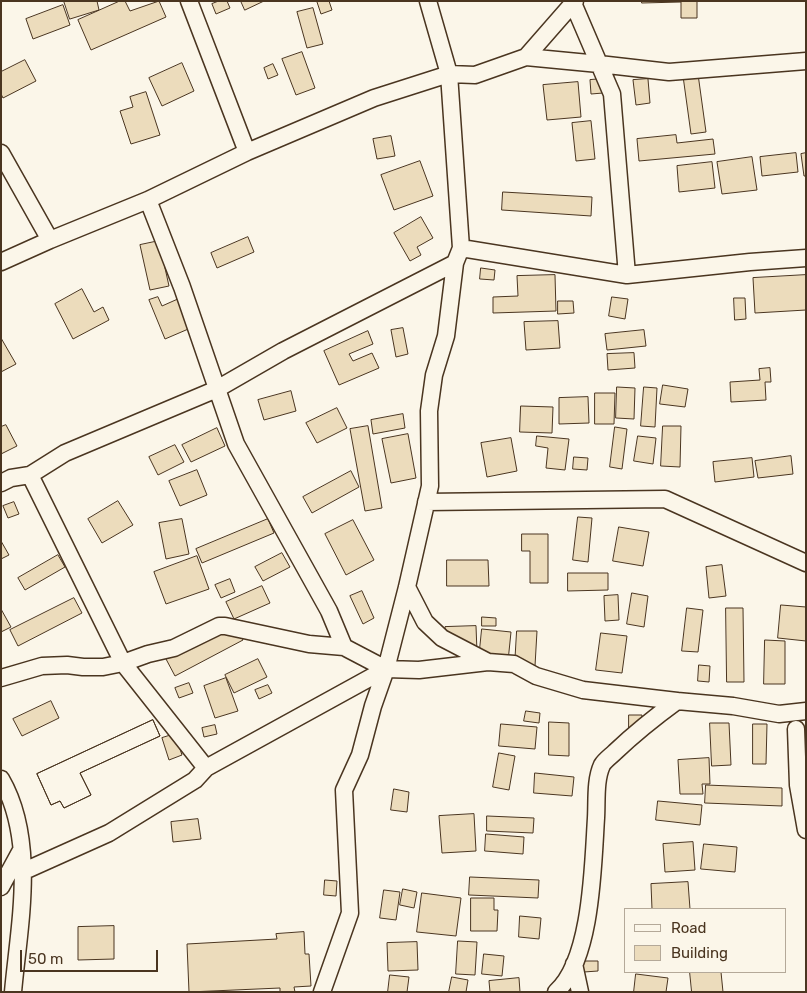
<!DOCTYPE html>
<html>
<head>
<meta charset="utf-8">
<style>
  body { margin:0 }
  #map { position:relative; width:807px; height:993px; overflow:hidden; background:#fbf6e9; font-family:Rubik,sans-serif }
  canvas { display:block }
  .frame { position:absolute; inset:0; border:2px solid #4a3520; pointer-events:none }
  .legend { position:absolute; left:624px; top:908px; width:162px; height:65px; box-sizing:border-box; background:#fbf6e9; border:1px solid #b4a999; margin:0; padding:6px 9px; list-style:none; font-size:15px; color:#4a3520 }
  .legend li { display:flex; align-items:center; gap:10px; height:25px }
  .legend b { width:25px; border:1px solid #b4a999 }
  .scale { position:absolute; left:20px; top:950px; width:138px; height:22px; box-sizing:border-box; border:2px solid #4a3520; border-top:0; padding-left:6px; font-size:15px; line-height:18px; white-space:nowrap; color:#4a3520; -webkit-text-stroke:4px #fbf6e9; paint-order:stroke }
</style>
</head>
<body>
<div id="map">
<canvas width="807" height="993"></canvas>
<div class="frame"></div>
<ul class="legend">
<li><b style="height:6px;background:#fbf6e9"></b>Road</li>
<li><b style="height:14px;background:#ecdcbc"></b>Building</li>
</ul>
<div class="scale">50 m</div>
</div>
<script>
const g = document.querySelector('canvas').getContext('2d');
g.lineJoin = 'round';
function fillPath(path, color) {
  g.fillStyle = color;
  g.fill(path, 'evenodd');
}
function trace(path, color, width, dash) {
  g.strokeStyle = color;
  g.lineWidth = width;
  g.lineCap = dash ? 'butt' : 'round';
  g.setLineDash(dash || []);
  g.stroke(path);
}
const building = new Path2D(`
  M64,1H97L99,10L70,19Z
  M120,1H125L130,11L159,1L166,17L91,50L78,20Z
  M219,1H227L230,8L216,14L212,4Z
  M241,1H264L245,10Z
  M329,1L332,10L321,14L317,2Z
  M642,1H697V18H681V2L642,3Z
  M63,5L70,25L33,39L26,19Z
  M313,8L323,44L307,48L297,12Z
  M302,52L315,88L296,95L282,59Z
  M25,60L36,81L3,98L1,94V72Z
  M182,63L194,91L162,106L149,78Z
  M273,64L278,75L268,79L264,68Z
  M698,74L706,132L691,134L683,76Z
  M602,79L603,93L591,94L590,80Z
  M648,79L650,103L636,105L633,80Z
  M578,82L581,117L547,120L543,85Z
  M146,92L160,135L131,144L120,111L133,107L130,97Z
  M591,121L595,159L576,161L572,123Z
  M676,135L677,143L713,139L715,154L639,161L637,139Z
  M391,136L395,156L377,159L373,139Z
  M796,153L798,172L762,176L760,157Z
  M806,153V176H804L801,154Z
  M752,157L757,190L722,194L717,162Z
  M420,161L433,196L394,210L381,175Z
  M712,162L715,188L679,192L677,166Z
  M503,192L592,197L591,216L502,210Z
  M421,217L433,238L417,247L421,255L410,261L394,233Z
  M248,237L254,252L217,268L211,253Z
  M159,241L169,286L150,290L140,245Z
  M481,268L495,270L494,280L480,279Z
  M555,275L556,311L493,313V297L518,296L517,276Z
  M806,275V310L755,313L753,278Z
  M82,289L94,312L103,307L109,320L73,339L55,304Z
  M158,297L162,306L180,298L193,327L165,339L149,300Z
  M612,297L628,299L625,319L609,316Z
  M734,298H745L746,319L735,320Z
  M558,301H573L574,313L558,314Z
  M558,321L560,348L526,350L524,322Z
  M403,328L408,354L396,357L391,330Z
  M644,330L646,346L607,350L605,334Z
  M368,331L373,344L349,354L353,361L372,353L379,368L339,385L324,351Z
  M1,338L16,364L1,372Z
  M634,353L635,368L608,370L607,354Z
  M770,368L771,382H765L766,400L731,402L730,382L760,380L759,369Z
  M663,385L688,389L685,407L660,404Z
  M617,387L635,388L634,419L616,418Z
  M644,387L657,388L655,427L641,426Z
  M291,391L296,411L264,420L258,400Z
  M595,393H615L614,424H595Z
  M588,397L589,423L559,424V398Z
  M521,406L553,407L552,433L520,432Z
  M337,408L347,428L317,443L306,423Z
  M403,414L405,428L373,434L371,420Z
  M6,425L17,446L1,454V427Z
  M368,426L382,508L365,511L350,429Z
  M663,426H681L680,467L661,466Z
  M615,427L627,429L622,469L610,467Z
  M217,428L225,446L191,462L182,445Z
  M408,434L416,478L391,483L382,439Z
  M537,436L569,439L565,470L546,468L548,448L536,446Z
  M638,436L656,438L653,464L634,461Z
  M511,438L517,471L487,477L481,443Z
  M175,445L184,462L158,475L149,457Z
  M791,456L793,474L758,478L755,461Z
  M574,457L588,458L587,470L573,469Z
  M752,458L754,477L715,482L713,462Z
  M197,470L207,495L180,506L169,481Z
  M351,471L359,487L312,513L303,497Z
  M118,501L133,525L102,543L88,519Z
  M14,502L19,514L8,518L3,506Z
  M578,517L592,518L588,562L573,560Z
  M182,519L189,554L166,559L159,523Z
  M268,519L274,533L202,563L196,549Z
  M353,520L374,560L346,575L325,534Z
  M619,527L649,532L643,566L613,561Z
  M522,534H548V583H530V551H522Z
  M1,541L9,555L1,559Z
  M282,553L290,567L263,581L255,567Z
  M58,555L65,567L25,590L18,578Z
  M197,556L209,589L166,604L154,572Z
  M447,560H488L489,586H447Z
  M722,565L726,596L709,598L706,567Z
  M568,573H608V590L568,591Z
  M230,579L235,592L221,598L215,585Z
  M262,586L270,603L234,619L226,602Z
  M362,591L374,618L363,624L350,596Z
  M632,593L648,596L644,627L627,624Z
  M618,595L619,620L605,621L604,596Z
  M74,598L82,613L18,646L10,630Z
  M781,605L806,607V641L778,638Z
  M687,608L703,610L698,652L682,651Z
  M726,608H743L744,682H727Z
  M1,609L11,627L1,632Z
  M482,617L496,618V626H482Z
  M234,624L243,640L175,676L166,659Z
  M476,626L477,652H469L468,642H445V627Z
  M482,629L511,632L507,671L478,669Z
  M517,631H537L535,666L515,665Z
  M601,633L627,636L622,673L596,670Z
  M765,640L785,641V684H764Z
  M258,659L267,677L234,693L225,675Z
  M699,665L710,666L709,682L698,681Z
  M226,678L238,711L215,718L204,686Z
  M189,683L193,693L179,698L175,688Z
  M268,685L272,693L259,699L255,690Z
  M51,701L59,718L22,736L13,719Z
  M526,711L540,713L539,723L524,721Z
  M629,715H642L641,733H629Z
  M153,720L160,736L80,773L91,795L64,808L60,801L51,805L37,774Z
  M153,720L160,736L80,773L91,795L64,808L60,801L51,805L37,774Z
  M549,722L569,723V756L549,755Z
  M710,723H729L731,765L712,766Z
  M501,724L537,727L535,749L499,746Z
  M753,724H767L766,764H753Z
  M215,725L217,734L204,737L202,728Z
  M175,734L182,755L169,760L162,738Z
  M499,753L515,756L509,790L493,787Z
  M709,758L710,784H702L703,794H680L678,760Z
  M535,773L574,777L572,796L534,793Z
  M706,785L782,788V806L705,803Z
  M394,789L409,792L407,812L391,810Z
  M658,801L702,805L700,825L656,820Z
  M474,814L476,851L442,853L439,816Z
  M487,816L534,818L533,833L487,831Z
  M198,819L201,839L173,842L171,822Z
  M486,834L524,837L523,854L485,851Z
  M693,842L695,870L665,872L663,844Z
  M704,844L737,847L735,872L701,869Z
  M470,877L539,880L538,898L469,895Z
  M325,880L337,881L336,896L324,895Z
  M688,882L690,909H652L651,884Z
  M403,889L417,892L414,908L400,905Z
  M384,890L400,892L396,920L380,918Z
  M422,893L461,898L456,936L417,932Z
  M471,898H494V910H498L497,931H471Z
  M520,916L541,918L539,939L519,937Z
  M114,926V959L78,960V927Z
  M304,932L305,954H309L311,986L294,987L295,992H280V988L189,992L187,944L277,939L276,934Z
  M458,941L477,942L475,975L456,974Z
  M417,942L418,970L388,971L387,943Z
  M484,954L504,956L502,976L482,974Z
  M583,961H598V971L584,972Z
  M690,972H721L723,992H692Z
  M636,974L668,978L666,992H634Z
  M390,975L409,977L407,992H388Z
  M452,977L468,980L466,992H449Z
  M519,978L520,992H490L489,981Z`);
const minor = new Path2D(`
  M189,1L247,152
  M573,3L612,94L627,275
  M526,57L575,1
  M1,153L50,240
  M148,200L182,287L236,444L329,611L344,647
  M461,248L627,275L750,262L806,258
  M1,262L50,240L148,200L247,152L374,98L449,74L475,75L526,57L599,64L669,72L806,61
  M30,475L123,663L206,768
  M1,483L11,478L30,475L65,453L217,389L283,351L455,263
  M426,502L665,499L806,563
  M407,587L425,622L442,638L488,662
  M1,678L42,666L67,665L83,667H103L123,663L148,654L174,648L219,626H225L309,644L344,647L386,669L419,670L488,662L514,664L536,676L583,690L677,701L733,706L779,714L806,711
  M796,729L798,785L806,830
  M1,779C37,841 19,925 13,992
  M22,872L109,833L195,780L206,768L386,669
  M1,887L20,852
  M574,964L580,992
  M322,992L350,913L344,790L360,755L373,706L386,669L407,587L430,486L429,411L434,375L446,336L455,263L461,248L449,74L428,1
  M556,992C592,960 593,864 596,818C597,801 595,780 602,765C605,760 611,756 615,752C635,733 655,717 677,701`);
fillPath(building, '#ecdcbc');
trace(building, '#4a3520', 1);
trace(minor, '#4a3520', 19);
trace(minor, '#fbf6e9', 16);
</script>
</body>
</html>
